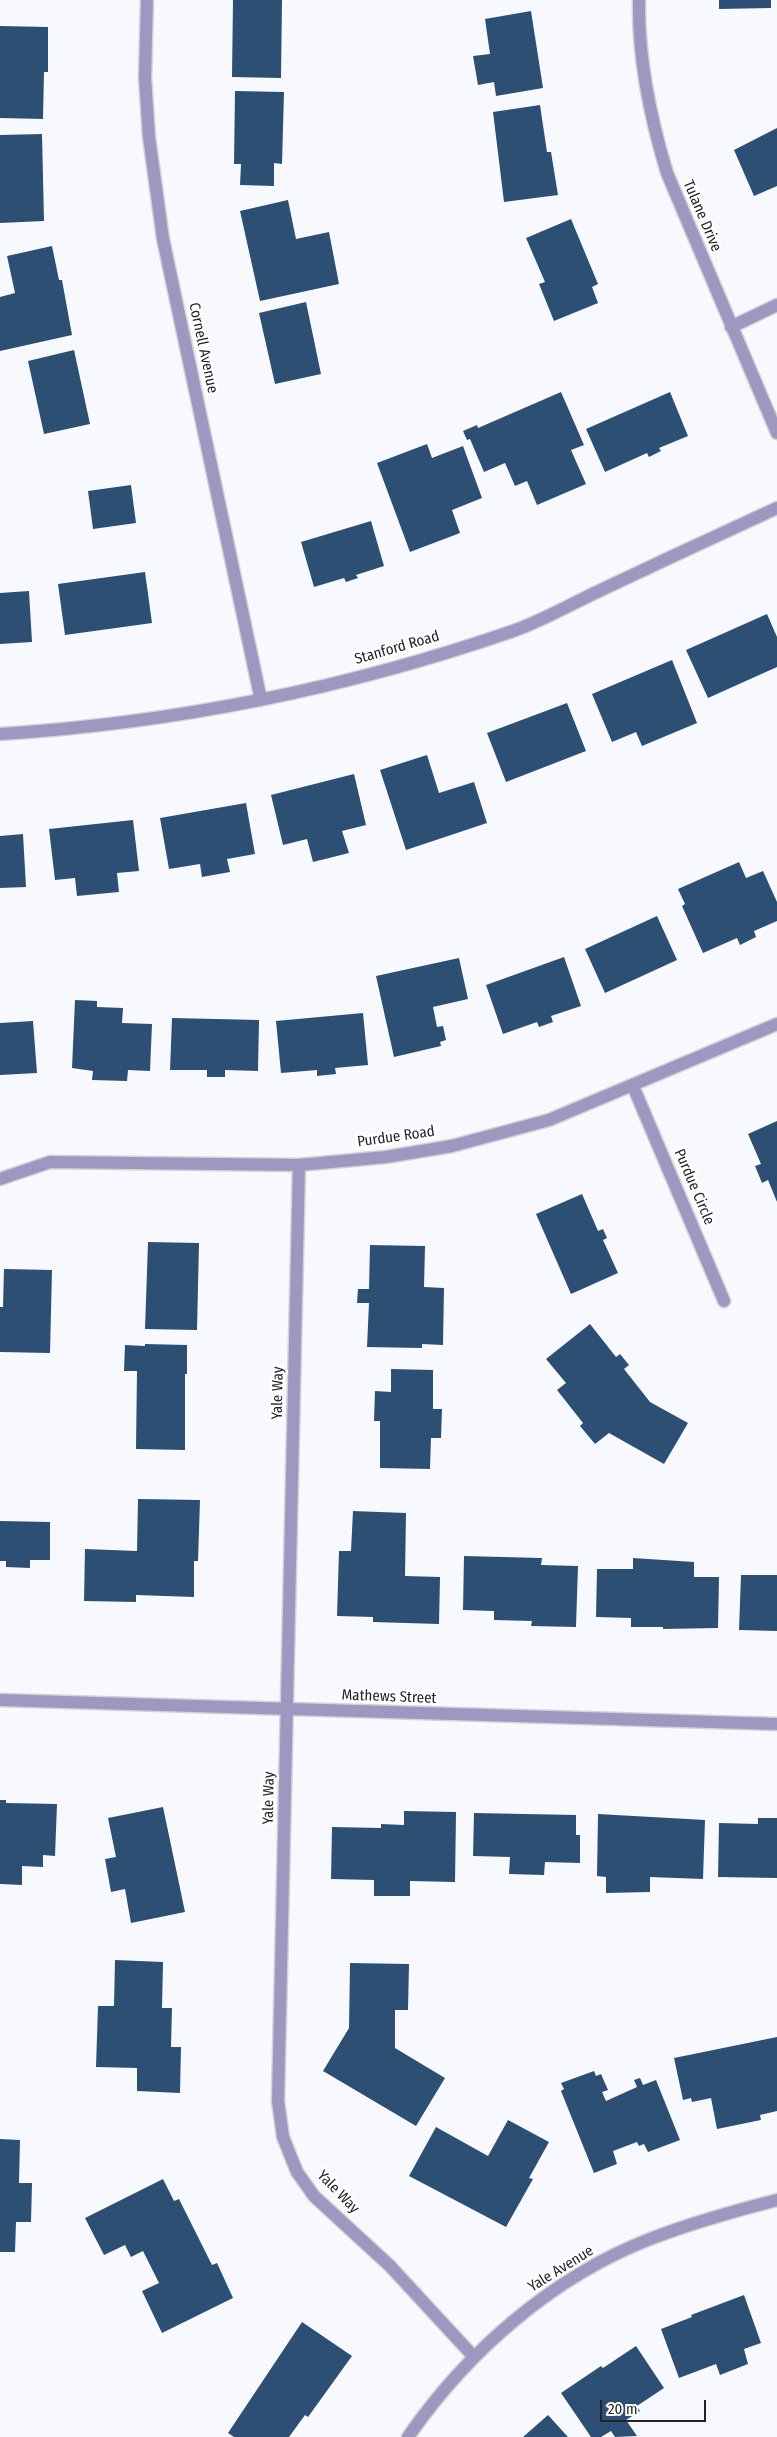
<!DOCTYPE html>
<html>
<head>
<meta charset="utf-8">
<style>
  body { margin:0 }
  #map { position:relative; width:777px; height:2437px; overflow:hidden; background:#f8f9ff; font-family:"Fira Sans Condensed",sans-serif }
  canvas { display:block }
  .scale { position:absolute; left:600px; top:2400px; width:106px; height:22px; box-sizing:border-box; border:2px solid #232427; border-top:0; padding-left:6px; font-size:15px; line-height:18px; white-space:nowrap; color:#232427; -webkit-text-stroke:4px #fff; paint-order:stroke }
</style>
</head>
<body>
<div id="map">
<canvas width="777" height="2437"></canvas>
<div class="scale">20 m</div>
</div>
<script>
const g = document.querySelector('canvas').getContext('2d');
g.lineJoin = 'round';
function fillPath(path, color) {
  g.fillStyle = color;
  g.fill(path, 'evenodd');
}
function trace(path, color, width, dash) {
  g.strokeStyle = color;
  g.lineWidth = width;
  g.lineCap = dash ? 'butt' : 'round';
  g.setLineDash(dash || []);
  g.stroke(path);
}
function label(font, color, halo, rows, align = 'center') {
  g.font = font + ' "Fira Sans Condensed",sans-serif';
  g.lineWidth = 5;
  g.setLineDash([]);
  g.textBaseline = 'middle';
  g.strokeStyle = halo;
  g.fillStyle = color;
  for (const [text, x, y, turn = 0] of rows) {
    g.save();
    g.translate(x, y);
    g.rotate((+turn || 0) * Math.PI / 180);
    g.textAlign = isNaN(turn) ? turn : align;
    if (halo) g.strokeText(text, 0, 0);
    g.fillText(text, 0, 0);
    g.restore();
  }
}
const building = new Path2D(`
  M233,0H282L281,78L232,77Z
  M719,0H771V8L719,9Z
  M531,11L543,88L496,96L494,82L478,85L473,56L490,54L485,19Z
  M0,26L48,27V72H44L43,119L0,118Z
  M235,91L284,92L282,164L274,163V186L240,185L241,164H234Z
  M540,105L547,152H551L558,195L504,202L493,112Z
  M777,128V186L754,196L734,150Z
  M42,134L44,221L0,223V135Z
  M288,200L296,239L329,232L339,284L260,301L240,211Z
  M571,219L598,284L592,287L598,303L554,321L539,284L545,282L526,238Z
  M52,246L59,280H62L72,335L0,351V297L15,293L7,256Z
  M306,302L321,374L275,384L259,313Z
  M74,350L90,424L44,434L28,361Z
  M561,392L584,445L571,450L586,484L537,505L527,481L515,486L505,463L484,472L470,439L467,440L463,431L477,425L478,428Z
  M670,392L688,436L659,448L661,451L649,457L647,453L605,472L586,429Z
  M427,444L432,458L463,446L482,498L452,510L460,533L410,552L377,463Z
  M131,485L136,523L93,529L88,491Z
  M371,521L384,566L356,575L358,578L346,582L344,578L314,587L301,542Z
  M145,572L152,623L65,635L58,584Z
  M29,591L32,642L0,644V593Z
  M767,614L777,637V667L708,698L686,650Z
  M672,660L697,723L642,746L636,732L612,742L592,694Z
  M567,703L586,751L506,782L487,733Z
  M427,755L439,793L474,782L487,823L406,850L380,770Z
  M354,774L366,825L342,831L349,853L313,862L307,839L283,845L271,795Z
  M246,803L255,854L227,859L230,872L202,877L200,864L169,869L160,818Z
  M133,820L139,871L117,873L119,892L77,896L75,878L55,880L49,829Z
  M23,834L26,887L0,888V836Z
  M739,862L746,878L763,871L777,902V921L754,931L756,937L740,945L737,938L703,953L682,906L685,904L678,889Z
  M657,916L677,960L605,993L585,949Z
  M564,957L581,1006L551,1016L553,1022L539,1027L537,1022L503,1034L486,985Z
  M459,958L468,999L433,1007L437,1027L443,1026L446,1040L440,1042L441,1046L394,1057L376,976Z
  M75,1000L97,1001V1007L123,1008L122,1023L152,1024L150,1071L128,1070L127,1081L92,1080L93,1071L72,1068Z
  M363,1013L368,1065L335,1068L336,1074L317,1076V1070L281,1073L276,1021Z
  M172,1018L259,1020L258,1071L225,1070V1077H207V1070H170Z
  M33,1021L37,1073L0,1075V1023Z
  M777,1121V1202L768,1180L762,1183L755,1166L761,1164L748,1134Z
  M582,1194L598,1231L603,1229L607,1238L603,1240L618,1273L571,1294L536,1214Z
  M148,1242L199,1243L197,1330L145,1329Z
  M370,1245L425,1246L424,1287L444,1288L443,1345L422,1344V1348L367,1347L369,1303H357L358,1289H369Z
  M4,1269L52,1270L50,1353L0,1352V1307H3Z
  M590,1324L616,1357L620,1354L629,1365L624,1369L650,1402L688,1423L664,1464L609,1433L595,1444L580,1426L583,1423L557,1390L566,1383L546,1359Z
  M145,1344L187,1345V1374H185V1450L136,1449L137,1371H124L125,1345L145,1346Z
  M391,1369L433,1370V1409H442L441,1438H431L430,1469L380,1468V1421H374L375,1391L391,1392Z
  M138,1499L200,1500L198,1561H194V1597L136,1595V1602L84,1601L85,1549L137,1551Z
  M353,1511L406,1513L405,1576L440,1577L439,1624L373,1622V1617L337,1616L339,1551H351Z
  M0,1521L50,1522V1560H30V1568L6,1567V1561H0Z
  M464,1556L542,1558L541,1565L578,1566L576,1627L531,1626L532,1621L494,1620V1611L463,1610Z
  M633,1558L694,1562V1577H719L718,1628L663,1629V1627H631V1618L596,1617L597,1569H633Z
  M741,1575H777V1631L739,1630Z
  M0,1800H6V1803L57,1804L55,1856L43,1855V1867L22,1866V1885L0,1884Z
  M163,1807L185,1912L131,1923L125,1889L111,1892L105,1859L116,1857L108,1818Z
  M404,1811L456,1812L455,1882L410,1881V1896H374V1880L331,1879L332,1827L381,1828V1824L404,1825Z
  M474,1813L576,1815V1835H580V1863L545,1862L544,1875L509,1874L510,1857L473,1856Z
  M598,1814L705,1820L703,1879L650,1877V1892L606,1893V1877L597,1876Z
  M758,1818H777V1878L718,1877L719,1823L758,1824Z
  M115,1960L163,1962L162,2008H172L171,2047H181L180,2093L137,2091V2068L96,2067L98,2006H114Z
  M350,1963L409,1964L408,2010H395V2048L445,2078L416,2126L323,2071L349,2028Z
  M777,2037V2111L760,2115L761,2120L717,2129L711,2098L692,2102L691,2098L683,2100L674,2058Z
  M594,2071L596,2076L601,2074L608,2090L602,2092L606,2101L637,2087L634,2080L640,2078L643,2085L656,2080L680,2140L648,2152L644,2144L639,2146L637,2142L613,2151L617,2164L594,2173L561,2091L564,2089L561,2083Z
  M508,2120L549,2142L529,2178L533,2179L506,2227L409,2176L436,2127L488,2156Z
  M0,2139L20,2140L19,2183H32L31,2222H16L15,2252H0Z
  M163,2179L174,2201L179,2199L212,2265L217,2263L233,2298L162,2333L142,2291L159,2283L143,2251L131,2257L125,2245L104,2255L85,2218Z
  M744,2295L761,2343L744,2349L748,2364L720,2375L716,2364L679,2378L661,2329L692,2317L691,2315Z
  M302,2322L352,2356L308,2417L305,2415L289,2437H234L228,2433Z
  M636,2346L664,2388L637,2406L640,2411L626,2420L637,2436L615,2437L611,2431L601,2437H591L561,2393L601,2366L603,2368Z
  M548,2415L568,2437H523Z`);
const street = new Path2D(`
  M147,0L145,78L149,137L163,239L261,700
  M639,0C638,59 650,117 667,173L777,433
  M731,327L777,305
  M0,734C174,723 348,688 513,631C542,621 571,604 599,591C658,563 718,535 777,508
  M633,1086L724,1301
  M299,1165L278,2101L283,2137L297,2172L314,2196L390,2266L474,2357
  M0,1179L50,1162L299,1165L386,1157L452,1146L549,1120L777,1024
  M0,1700L777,1724
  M408,2437C467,2352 552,2277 650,2239C691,2223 734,2211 777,2200`);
const streetNames = [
  ["Tulane Drive",702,216,67],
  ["Cornell Avenue",203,348,78],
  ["Stanford Road",397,648,-16],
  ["Purdue Road",396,1137,-8],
  ["Purdue Circle",694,1187,67],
  ["Yale Way",278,1393,-89],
  ["Mathews Street",389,1697,2],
  ["Yale Way",269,1798,-89],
  ["Yale Way",338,2192,46],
  ["Yale Avenue",561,2269,-32]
];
fillPath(building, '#2d4f74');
trace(street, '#d2d3d8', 15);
trace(street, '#a097c0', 12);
label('15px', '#232427', '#fff', streetNames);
</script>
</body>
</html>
